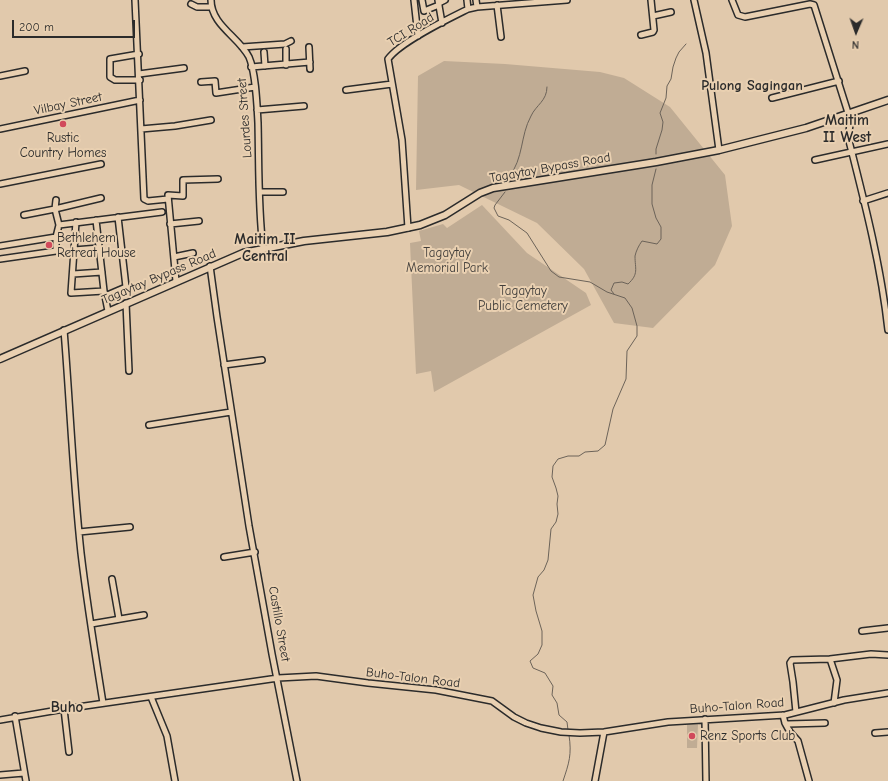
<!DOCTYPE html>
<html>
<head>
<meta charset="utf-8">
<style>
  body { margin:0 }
  #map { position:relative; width:888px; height:781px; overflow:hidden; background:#e1c9ac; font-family:"Comic Neue",sans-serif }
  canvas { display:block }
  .north { position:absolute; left:836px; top:12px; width:40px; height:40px; -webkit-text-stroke:3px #e9d0b1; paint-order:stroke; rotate:182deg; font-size:11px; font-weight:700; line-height:16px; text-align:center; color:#2b2b2b }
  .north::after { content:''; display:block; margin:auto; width:14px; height:18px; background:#2b2b2b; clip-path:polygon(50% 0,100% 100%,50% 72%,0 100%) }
  .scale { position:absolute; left:12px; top:20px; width:123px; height:18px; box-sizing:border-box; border:2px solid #2b2b2b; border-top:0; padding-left:5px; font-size:12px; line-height:14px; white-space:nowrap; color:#2b2b2b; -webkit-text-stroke:3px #e9d0b1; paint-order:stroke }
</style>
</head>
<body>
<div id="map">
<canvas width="888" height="781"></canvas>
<div class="north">N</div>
<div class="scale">200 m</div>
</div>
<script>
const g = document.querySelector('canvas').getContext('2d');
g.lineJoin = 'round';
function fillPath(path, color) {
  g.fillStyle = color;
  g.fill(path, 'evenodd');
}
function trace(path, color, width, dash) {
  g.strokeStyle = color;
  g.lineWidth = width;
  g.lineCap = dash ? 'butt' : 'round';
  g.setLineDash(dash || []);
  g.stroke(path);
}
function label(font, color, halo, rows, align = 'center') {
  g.font = font + ' "Comic Neue",sans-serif';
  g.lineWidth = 4;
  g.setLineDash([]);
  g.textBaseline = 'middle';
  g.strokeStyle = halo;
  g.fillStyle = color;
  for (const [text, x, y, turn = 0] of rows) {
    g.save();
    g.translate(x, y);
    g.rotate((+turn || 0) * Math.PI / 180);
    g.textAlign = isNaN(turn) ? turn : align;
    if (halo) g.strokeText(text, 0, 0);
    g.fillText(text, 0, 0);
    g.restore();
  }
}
const green = new Path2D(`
  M444,61L505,64L600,72L624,78L670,107L725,175L732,226L715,265L653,328L614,323L584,269L537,223L459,185L416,190L418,76Z
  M482,205L527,253L586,293L591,305L434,392L431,371L416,374L410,243L421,241L419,231L443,224L447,228Z
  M687,724H698L697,748H687Z`);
const stream = new Path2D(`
  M656,154V149L662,130L663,122L660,113L666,98L667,86L671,79L673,67L676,58L679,52L686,44
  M509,177C524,158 520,136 531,116C536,105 547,101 547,87
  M505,192L495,205L494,208L498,216L509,220L527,233L551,271L559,277L590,282L607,292L625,298L632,308L637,326V336L627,351L626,379L613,409L605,445L598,451L585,452L579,456H568L558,459L553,466L552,477L556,488L558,496L557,504L558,514L556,522L551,529L548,560L544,570L538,577L533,595L536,611L542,631V645L538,654L530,661L533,668L545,673L553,686L552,695L557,703L559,715L567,722L568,730
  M614,294L611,290L614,283L622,282L628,284C639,274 635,269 635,256C636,251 639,245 642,241L657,244L661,239V227L656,218L652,204V185L656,169
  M563,781C569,763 572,755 569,735`);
const minor = new Path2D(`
  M135,0L144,199L148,201L168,199
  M211,0C211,25 239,37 249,57C256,73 257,105 258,123C259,165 258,207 263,248
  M414,0L418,36
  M422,0L424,11L439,5
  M438,0L442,23
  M467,0L468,9
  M476,0L477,7
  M694,0L706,53L719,150
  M732,0L738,15L745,17L810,4L814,5L850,119V125L848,137C864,200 881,265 888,330
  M439,3L445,0
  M191,4L197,7H211
  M497,5L501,37
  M653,16L671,12
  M641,35L653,32L654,30L651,0
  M242,47L285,44L291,41
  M309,47L310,69
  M286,49V65
  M264,52L265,66
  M139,54L110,59V77L115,80H140
  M251,67L310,62
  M139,74L184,68
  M0,76L25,71
  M201,82L215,81L216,93L255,87
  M346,90L392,84
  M772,98L839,81
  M257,110L304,106
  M0,129L140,100
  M141,129L175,126L211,120
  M815,160L888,144
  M0,184L101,164
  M260,192H283
  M863,201L888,193
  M24,215L55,209L101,198
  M96,220L104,291L108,311
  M76,222L71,293L104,291
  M170,224L199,221
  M59,225L162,212
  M408,228L402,140L388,59C400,42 448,19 468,9L477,7L567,0
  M0,246L56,237
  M74,250L99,248
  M174,257L193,253
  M0,259L56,251V237L59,225L55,209L56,200
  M210,266L217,317L249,526L272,654L297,781
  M73,274L102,272
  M176,281L168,195L183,196V180L218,179
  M105,296L126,287L118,217
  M126,303L129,371
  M64,330C70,404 73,479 81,553C87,604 95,653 103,703
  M224,365L262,360
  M149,425L231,412
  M79,532L130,527
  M224,557L255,552
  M112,579L119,619
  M91,624L144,615
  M862,631L888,628
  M830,659L871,654L888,655
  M151,697L167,736L175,781
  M64,709L69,752
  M796,712L793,682L790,663L792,660L830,659L837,680L834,703
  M783,715L785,723L788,724L825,723
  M15,716L26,781
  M705,719L706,781
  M0,720L64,709L278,678L316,676L368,683L436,690L492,701L514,717L526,723L541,728L561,732L580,733L604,732L668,722L785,715L844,700L888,693
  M785,723L790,732L798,741L809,781
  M875,733L888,732
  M0,775L24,773
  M595,781L604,732`);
const major = new Path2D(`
  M0,359L243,253L304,241L387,232L420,225L445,215L480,193L493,188L656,162L719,150L806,128L888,100`);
const markers = [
  [63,124,4,"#d1495b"],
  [49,245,4,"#d1495b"],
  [692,736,4,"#d1495b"]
];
const streetNames = [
  ["TCI Road",411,30,-32],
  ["Vilbay Street",68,104,-12],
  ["Lourdes Street",245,118,-94],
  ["Tagaytay Bypass Road",550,168,-10],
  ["Tagaytay Bypass Road",159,277,-23],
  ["Castillo Street",279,624,80],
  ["Buho-Talon Road",413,678,7],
  ["Buho-Talon Road",737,706,-4]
];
const poiNames = [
  ["Rustic",63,138,"center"],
  ["Country Homes",63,153,"center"],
  ["Bethlehem",57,238],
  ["Retreat House",57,253],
  ["Renz Sports Club",700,736]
];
const parkNames = [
  ["Tagaytay",447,253],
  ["Memorial Park",447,268],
  ["Tagaytay",523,291],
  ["Public Cemetery",523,306]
];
const neighbourhoodNames = [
  ["Pulong Sagingan",752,86]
];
const quarterNames = [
  ["Maitim",847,121],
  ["II West",847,138],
  ["Maitim II",265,240],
  ["Central",265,257],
  ["Buho",67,708]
];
fillPath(green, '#c0ac94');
trace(stream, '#6c6359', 1);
trace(minor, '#2b2b2b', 8);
trace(major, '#2b2b2b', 9);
trace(minor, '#e9d0b1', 5);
trace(major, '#e9d0b1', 6);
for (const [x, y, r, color] of markers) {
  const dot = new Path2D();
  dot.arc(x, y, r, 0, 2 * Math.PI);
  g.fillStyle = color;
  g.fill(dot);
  trace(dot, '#e9d0b1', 1.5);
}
label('13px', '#2b2b2b', '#e9d0b1', streetNames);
label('13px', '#2b2b2b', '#e9d0b1', poiNames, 'left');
label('13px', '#413e3b', '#e9d0b1', parkNames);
label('bold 14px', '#2b2b2b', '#e9d0b1', neighbourhoodNames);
label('bold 15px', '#2b2b2b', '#e9d0b1', quarterNames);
</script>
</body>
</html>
